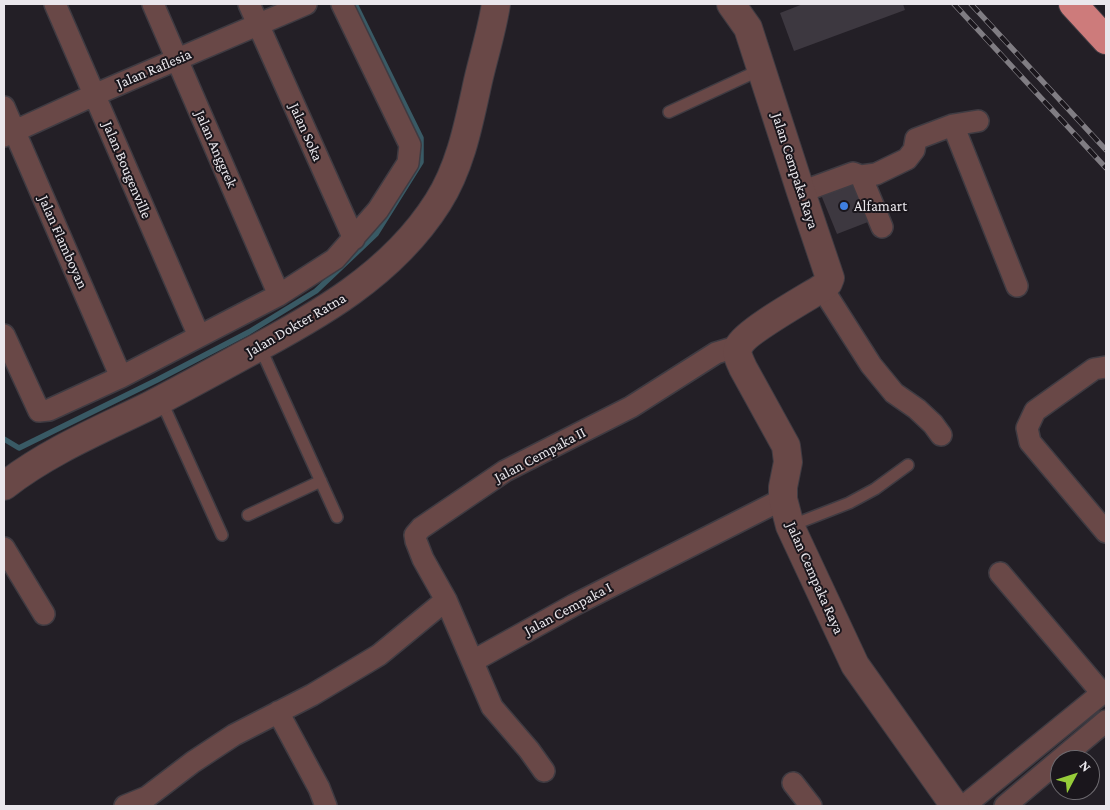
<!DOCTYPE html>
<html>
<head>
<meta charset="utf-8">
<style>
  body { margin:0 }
  #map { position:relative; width:1110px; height:810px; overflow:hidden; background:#231f26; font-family:"Crimson Pro",serif }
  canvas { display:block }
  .frame { position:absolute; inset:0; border:5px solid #eae7ec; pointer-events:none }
  .north { position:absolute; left:1050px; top:750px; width:50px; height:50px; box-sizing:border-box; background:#1a161c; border:1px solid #6d6a6f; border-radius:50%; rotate:50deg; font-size:14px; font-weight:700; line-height:20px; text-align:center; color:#eae7ec }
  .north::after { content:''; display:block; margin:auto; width:18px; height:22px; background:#96cc39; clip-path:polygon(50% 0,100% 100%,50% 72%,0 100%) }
</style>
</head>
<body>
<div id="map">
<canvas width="1110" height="810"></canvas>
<div class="frame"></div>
<div class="north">N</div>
</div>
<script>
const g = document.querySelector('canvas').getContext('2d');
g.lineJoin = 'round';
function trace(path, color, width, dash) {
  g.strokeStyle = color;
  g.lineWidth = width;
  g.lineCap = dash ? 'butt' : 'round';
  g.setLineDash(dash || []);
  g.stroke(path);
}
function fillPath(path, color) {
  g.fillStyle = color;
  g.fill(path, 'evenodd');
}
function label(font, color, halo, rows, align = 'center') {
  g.font = font + ' "Crimson Pro",serif';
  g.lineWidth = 4;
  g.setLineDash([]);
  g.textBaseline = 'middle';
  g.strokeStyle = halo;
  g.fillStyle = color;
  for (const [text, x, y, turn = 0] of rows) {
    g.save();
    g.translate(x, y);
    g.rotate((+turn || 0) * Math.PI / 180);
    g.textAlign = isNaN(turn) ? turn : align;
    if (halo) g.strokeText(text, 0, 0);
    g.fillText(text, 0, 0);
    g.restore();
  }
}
const stream = new Path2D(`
  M4,439L19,448L157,380L249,332L316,291L376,234L421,162V138L355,4`);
const building = new Path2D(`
  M803,4H903L905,10L794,51L780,13Z
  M850,177L868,222L837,234L819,190Z`);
const service = new Path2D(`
  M669,112L762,69
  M260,347L337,517
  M161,400L222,535
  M248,515L321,481
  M790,526L849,503L875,489L908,465`);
const minor = new Path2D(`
  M55,4L199,336
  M153,4L279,295
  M249,4L354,239
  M4,107L121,377
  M953,125L1017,286
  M4,136L94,95L306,4
  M861,176L882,227
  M801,192L853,173L861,176L876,174L907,159L914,150L916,139L953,125L978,121
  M822,288L871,365L894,393L917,409L933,424L941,435
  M4,335L39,411L49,410L121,377L279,295L335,259L378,210L408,163L410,145L342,4
  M1106,367L1094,369L1035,411L1027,428L1030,442L1106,532
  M4,548L44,614
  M1000,573L1102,693
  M473,661L574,605L783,499
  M278,712L319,788L326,806
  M544,771L529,750L492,707L446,600L423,559L416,541L415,535L421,528L505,471L631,407L716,353L739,346
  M793,783L811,806
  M125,806L147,797L193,762L234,735L312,695L379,655L446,600
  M964,806L1106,690
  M1005,806L1106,721`);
const tertiary = new Path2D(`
  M731,4L748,28L801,192L830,278L828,283L822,288C806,298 745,332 739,346C735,353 740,361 743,368L786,446L788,462L783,487V499L790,526L855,665L955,806
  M4,486C47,452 100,430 149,406C180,390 211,373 242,356C316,317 392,275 438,202C461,166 469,122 478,81C484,55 492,30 496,4`);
const motorway = new Path2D(`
  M1073,4L1106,40`);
const rail = new Path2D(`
  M954,4L1106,168
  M971,4L1106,150`);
const markers = [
  [844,206,5,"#3f7fe0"]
];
const streetNames = [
  ["Jalan Raflesia",154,69,-23],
  ["Jalan Soka",306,132,66],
  ["Jalan Anggrek",216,149,66],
  ["Jalan Bougenville",127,170,67],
  ["Jalan Cempaka Raya",795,171,72],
  ["Jalan Flamboyan",63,242,66],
  ["Jalan Dokter Ratna",296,325,-30],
  ["Jalan Cempaka II",540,455,-28],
  ["Jalan Cempaka Raya",815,578,66],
  ["Jalan Cempaka I",568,609,-28]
];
const poiNames = [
  ["Alfamart",854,206]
];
trace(stream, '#395a65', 5.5);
fillPath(building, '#3d3840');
trace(service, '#3f3b42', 14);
trace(minor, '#3f3b42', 24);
trace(tertiary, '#3f3b42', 30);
trace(motorway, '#3f3b42', 30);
trace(service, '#694847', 11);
trace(minor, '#694847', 21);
trace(tertiary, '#694847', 28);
trace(motorway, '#cd7b7b', 28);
trace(rail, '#807d83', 5.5);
trace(rail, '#1a161c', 4, [11]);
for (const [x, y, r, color] of markers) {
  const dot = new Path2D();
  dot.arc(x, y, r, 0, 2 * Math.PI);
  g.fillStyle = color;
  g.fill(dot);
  trace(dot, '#1a161c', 2);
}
label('15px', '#eae7ec', '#1a161c', streetNames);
label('15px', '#eae7ec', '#1a161c', poiNames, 'left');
</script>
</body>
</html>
